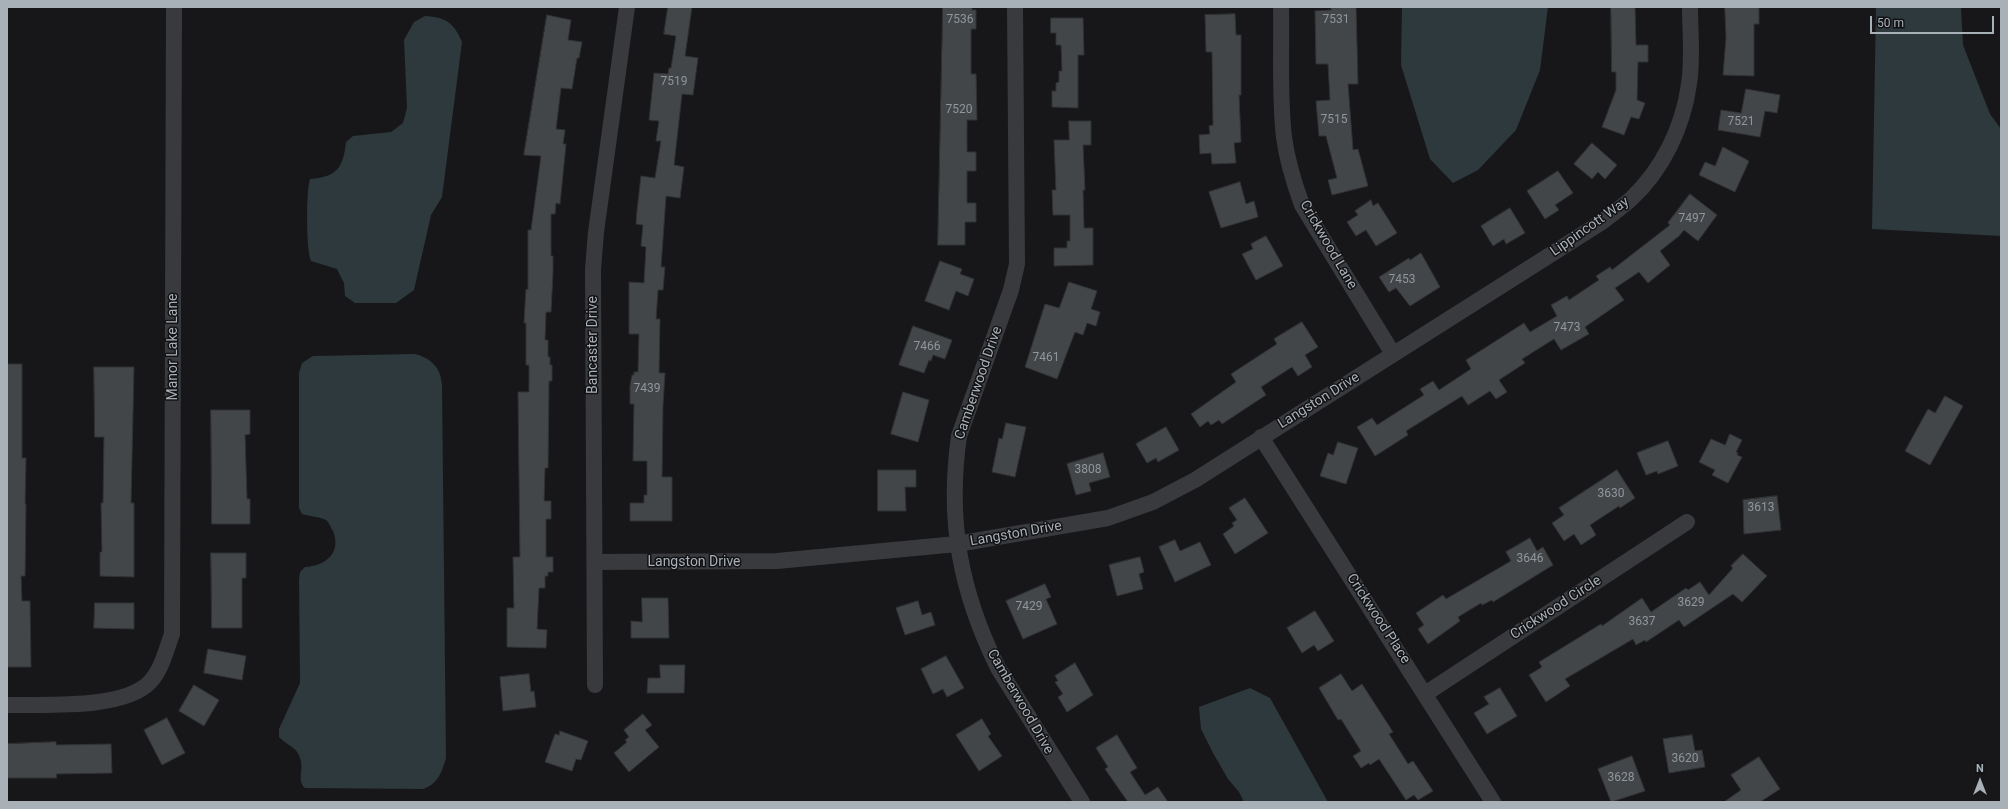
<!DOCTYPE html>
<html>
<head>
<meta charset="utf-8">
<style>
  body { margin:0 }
  #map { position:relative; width:2008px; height:809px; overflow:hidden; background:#171719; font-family:Roboto,sans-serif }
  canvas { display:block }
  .frame { position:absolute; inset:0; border:8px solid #a9b1b8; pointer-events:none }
  .north { position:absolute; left:1960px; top:761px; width:40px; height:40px; -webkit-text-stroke:3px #121214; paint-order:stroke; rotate:0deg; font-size:11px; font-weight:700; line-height:16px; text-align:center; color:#a9b1b8 }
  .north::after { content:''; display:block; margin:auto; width:14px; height:18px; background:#a9b1b8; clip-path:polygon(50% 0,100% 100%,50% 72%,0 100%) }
  .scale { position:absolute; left:1870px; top:16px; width:124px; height:18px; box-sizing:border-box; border:2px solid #a9b1b8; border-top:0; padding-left:5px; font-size:12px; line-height:14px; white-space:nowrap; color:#a9b1b8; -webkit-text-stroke:3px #121214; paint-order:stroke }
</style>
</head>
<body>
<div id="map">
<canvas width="2008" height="809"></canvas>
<div class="frame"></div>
<div class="north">N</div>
<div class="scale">50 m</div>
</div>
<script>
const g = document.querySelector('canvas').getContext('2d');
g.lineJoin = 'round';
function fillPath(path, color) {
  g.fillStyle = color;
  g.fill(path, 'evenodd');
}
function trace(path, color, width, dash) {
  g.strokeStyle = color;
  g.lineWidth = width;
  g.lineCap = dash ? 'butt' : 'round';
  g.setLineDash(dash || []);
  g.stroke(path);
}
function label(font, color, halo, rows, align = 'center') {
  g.font = font + ' Roboto,sans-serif';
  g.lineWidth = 3;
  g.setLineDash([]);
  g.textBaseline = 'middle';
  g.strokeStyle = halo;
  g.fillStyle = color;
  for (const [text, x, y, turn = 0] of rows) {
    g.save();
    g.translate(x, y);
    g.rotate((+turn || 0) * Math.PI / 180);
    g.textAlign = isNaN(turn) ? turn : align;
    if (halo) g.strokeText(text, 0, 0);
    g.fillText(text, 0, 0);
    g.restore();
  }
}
const water = new Path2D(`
  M1402,7H1548L1540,70L1516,130L1478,170L1453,183L1430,159L1401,65Z
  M1876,7H1961L1963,45L1990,114L2001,129V236L1872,229Z
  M425,16C446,17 454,23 462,42L442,197L431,215L414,290L396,303H355L345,296L344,283L337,269L311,261C306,250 306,191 310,179C337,177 343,168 346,142L353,136L391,132L403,123L407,108L404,40L414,22Z
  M415,354C431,358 441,368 442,385L446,758C442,772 438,784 423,789L305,788C297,781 303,771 301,762C299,747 287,746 279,737V729L300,683L299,579L300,572L305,567C325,566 342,553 333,531C331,528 329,522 326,520C320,517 308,516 302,514L299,508V373L302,363L313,356Z
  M1250,688L1270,698L1328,802H1244L1239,792L1228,779L1213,753L1201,729L1199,707Z`);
const building = new Path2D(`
  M668,7H692L685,56L698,58L693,95L682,94L674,165L684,167L680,198L666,196L661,267H665L663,290H658L656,319H660L659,373H665L663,405L662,477H672V521H630V503H644V495H647V461H633L634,404H630V386L632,375H634V372H638L639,334H629V282L644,283L646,247L641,246L643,225L636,224L637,211L641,176L655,178L661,141H656L659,121L649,120L654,73L668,74L669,68H671L676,36L664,34Z
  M943,7H972V10H976V29H971V74H976L977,120H967V152H976V171H967V203H976V222H965V245H938Z
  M1331,7H1356L1358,84H1348L1353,150L1358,149L1368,186L1332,195L1328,180L1337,178L1326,136H1319L1316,101L1330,100L1328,64H1316L1315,11L1331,10Z
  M1611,7H1635L1636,45H1648V62H1638L1637,100L1645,103L1639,119L1631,117L1624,135L1602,127L1616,90V72H1612Z
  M1725,7H1759V24H1754V76L1723,75L1726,38Z
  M1235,14L1236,35H1241V95H1239L1241,142L1234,143L1236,163L1212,164L1211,153L1200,154L1199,135L1210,134L1209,126L1213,125L1212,52H1206L1205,15Z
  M547,15L571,20L568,40L582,42L579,58H577L572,89L561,88L556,129L565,130L563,144H566L560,204L556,203L555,214H551V256H553V272L551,312H546L545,340H548V357H550V365H552V381H549L548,468H545L544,501H551V519H546V557H553V572H548V576H545V588H539L537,629L547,630L546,648L507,647V608H514L513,557H520L518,392H529V365H526V323H524L526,289L528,290V230H531L541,156L524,155Z
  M1051,18H1083L1084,55H1078V108L1052,107V91H1056V83L1059,82V71H1062L1061,45H1056V33H1051Z
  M1746,89L1780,95L1777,113L1765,111L1760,137L1718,130L1721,110L1741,113Z
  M1069,121H1091V145H1083L1085,190H1083L1084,228H1093V265L1054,266V248H1067V241H1070V215H1053L1052,190H1056L1054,140H1069Z
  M1592,143L1617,165L1605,179L1598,172L1592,179L1574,164Z
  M1723,147L1749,161L1735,192L1699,175L1705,162L1715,166Z
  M1558,171L1573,193L1555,205L1559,210L1545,219L1527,191Z
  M1240,182L1246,204L1254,201L1258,217L1221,228L1209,192Z
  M1690,194L1717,215L1698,241L1684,230L1679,236L1660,251L1670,265L1648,283L1639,272L1615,288L1624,300L1585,327L1589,334L1561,350L1554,339L1522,359L1525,363L1499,380L1507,392L1496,399L1490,391L1468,405L1462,396L1406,431L1408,435L1375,456L1357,427L1372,418L1377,425L1424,395L1420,389L1433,381L1439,390L1471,369L1466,360L1524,323L1530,332L1557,316L1551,305L1567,296L1569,300L1599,280L1596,276L1610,267L1612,270L1670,225L1668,223Z
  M1371,200L1373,206L1378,203L1397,233L1376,246L1366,230L1356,236L1347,222L1358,215L1355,211Z
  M1510,208L1525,233L1506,244L1504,239L1493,246L1481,226Z
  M1266,236L1283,266L1256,280L1242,254L1253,249L1251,244Z
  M1421,253L1440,287L1410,306L1396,288L1389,292L1379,277L1409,258L1410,260Z
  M940,261L962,269L960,274L974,279L968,296L956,291L949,310L925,301Z
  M1069,282L1097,291L1091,309L1100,312L1096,326L1087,323L1083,335L1075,332L1057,379L1025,367L1045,304L1059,308Z
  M1302,322L1318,347L1305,355L1312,367L1298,376L1292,367L1261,387L1266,395L1222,424L1219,420L1211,425L1208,421L1200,427L1191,414L1236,382L1231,374L1277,344L1274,339Z
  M913,326L952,340L945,359L933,355L931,361L929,360L924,373L899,365Z
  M7,364H22V458H26L25,504H26L25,576H21L22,601H30L31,667H7Z
  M94,367H134L131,503H134V577L100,576V552H102L101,503H103L104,437H95Z
  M903,392L929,400L918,442L891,434Z
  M1945,396L1963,406L1930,465L1905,451L1928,409L1935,413Z
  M211,410H250V434L245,435L247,499H250V524H212Z
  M1006,423L1026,427L1015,477L992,472L999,438L1002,439Z
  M1166,427L1179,450L1158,462L1156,458L1147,463L1136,444Z
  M1730,434L1742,440L1736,452L1738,453L1737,455L1742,457L1728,483L1712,475L1715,470L1699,462L1711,439L1725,445Z
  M1668,441L1678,466L1658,474L1657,471L1646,475L1637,453Z
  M1338,442L1358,448L1346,484L1320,476L1328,453L1333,455Z
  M1103,453L1110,477L1089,483L1091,491L1076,495L1067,464Z
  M878,470H916V487H905L906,511H878Z
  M1617,470L1635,498L1620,508L1619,506L1590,525L1596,535L1581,545L1574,534L1564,541L1552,523L1564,515L1559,508Z
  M1777,496L1781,530L1744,534L1743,500Z
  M1245,498L1268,533L1235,554L1223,534L1234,526L1232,523L1237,520L1229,508Z
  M1530,538L1537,551L1543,547L1553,565L1493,602L1492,600L1482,605L1481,603L1458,617L1460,621L1428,644L1418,629L1424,625L1416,613L1443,595L1446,599L1511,561L1506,552Z
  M1175,540L1180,551L1200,542L1211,565L1175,582L1159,547Z
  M211,553H246V578H242V628H212Z
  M1743,554L1767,576L1742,602L1733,594L1684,627L1679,620L1646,642L1645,640L1636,645L1633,639L1565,679L1570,686L1546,702L1529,675L1542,667L1539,662L1601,624L1602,626L1642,598L1651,612L1686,588L1688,590L1700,582L1709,595L1733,568L1731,566Z
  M1140,557L1144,572L1139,574L1143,589L1117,596L1109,565Z
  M1045,584L1051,597L1046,599L1057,624L1023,639L1006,601Z
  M642,598H668L669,638H631V621L642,622Z
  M918,601L922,615L931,612L935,625L905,635L896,608Z
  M95,603H134V629L94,628Z
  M1315,611L1334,641L1318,651L1314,645L1302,653L1287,628Z
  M208,649L246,656L242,680L204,673Z
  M946,656L964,688L947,697L943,689L933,694L921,669Z
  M1075,663L1093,695L1067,712L1058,697L1063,694L1055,682L1058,681L1055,676Z
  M660,665H685L684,693H647L648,678H660Z
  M529,674L531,692L534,691L536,707L503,711L500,677Z
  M1341,674L1352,691L1362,684L1393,732L1389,734L1408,764L1413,761L1433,791L1418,800L1414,795L1406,800L1379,759L1370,765L1369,763L1361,768L1353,756L1361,751L1341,719L1338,720L1319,688Z
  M194,685L219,700L204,726L179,711Z
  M1500,688L1517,716L1487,734L1474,713L1489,704L1484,697Z
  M643,714L652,725L645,730L659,747L629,772L614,753L627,742L625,740L629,737L624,730Z
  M167,718L185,753L162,765L144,730Z
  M982,719L991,734L988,736L1002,756L979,771L956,735Z
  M560,731L588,741L581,760L576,759L572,771L545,762L555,734L559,735Z
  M1117,735L1137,768L1130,772L1145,795L1158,787L1168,802H1128L1105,769L1108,767L1096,748Z
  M1692,735L1695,751L1702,750L1705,767L1669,773L1663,739Z
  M56,742V745L111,744L112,773L56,774L57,778H7V744Z
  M1632,756L1645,791L1611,802L1598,769Z
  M1759,757L1780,789L1760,802H1724L1741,790L1731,775Z`);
const minor = new Path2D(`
  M1015,7L1017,264L1011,290L959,436C947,521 960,591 998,668L1082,802
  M1281,7C1282,50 1279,94 1284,137C1287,160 1294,183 1302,205L1393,354
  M1261,437L1493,802
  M595,562L777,561L957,544L1108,518L1153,502L1195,480L1602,222C1612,214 1622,207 1631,199C1663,169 1683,127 1689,84C1693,58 1690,32 1690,7
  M595,685L593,270L596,232L627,7
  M1425,694L1687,522
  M7,705C45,704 123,710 150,682C162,669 166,650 172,634L174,7`);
const numberNames = [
  ["7536",960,20],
  ["7531",1336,20],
  ["7519",674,82],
  ["7520",959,110],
  ["7515",1334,120],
  ["7521",1741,122],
  ["7497",1692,219],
  ["7453",1402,280],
  ["7473",1567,328],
  ["7466",927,347],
  ["7461",1046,358],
  ["7439",647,389],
  ["3808",1088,470],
  ["3630",1611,494],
  ["3613",1761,508],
  ["3646",1530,559],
  ["3629",1691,603],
  ["7429",1029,607],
  ["3637",1642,622],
  ["3620",1685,759],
  ["3628",1621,778]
];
const streetNames = [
  ["Lippincott Way",1590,227,-35],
  ["Crickwood Lane",1328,245,60],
  ["Bancaster Drive",593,345,-90],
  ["Manor Lake Lane",173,347,-90],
  ["Camberwood Drive",979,383,-71],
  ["Langston Drive",1319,401,-32],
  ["Langston Drive",1016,534,-10],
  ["Langston Drive",694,562],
  ["Crickwood Circle",1556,608,-33],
  ["Crickwood Place",1378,619,57],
  ["Camberwood Drive",1020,702,60]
];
fillPath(water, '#2d393d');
fillPath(building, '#434649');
trace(building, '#313235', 1);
trace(minor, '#383a3e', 16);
label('12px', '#90969c', null, numberNames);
label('14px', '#a9b1b8', '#121214', streetNames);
</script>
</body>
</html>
